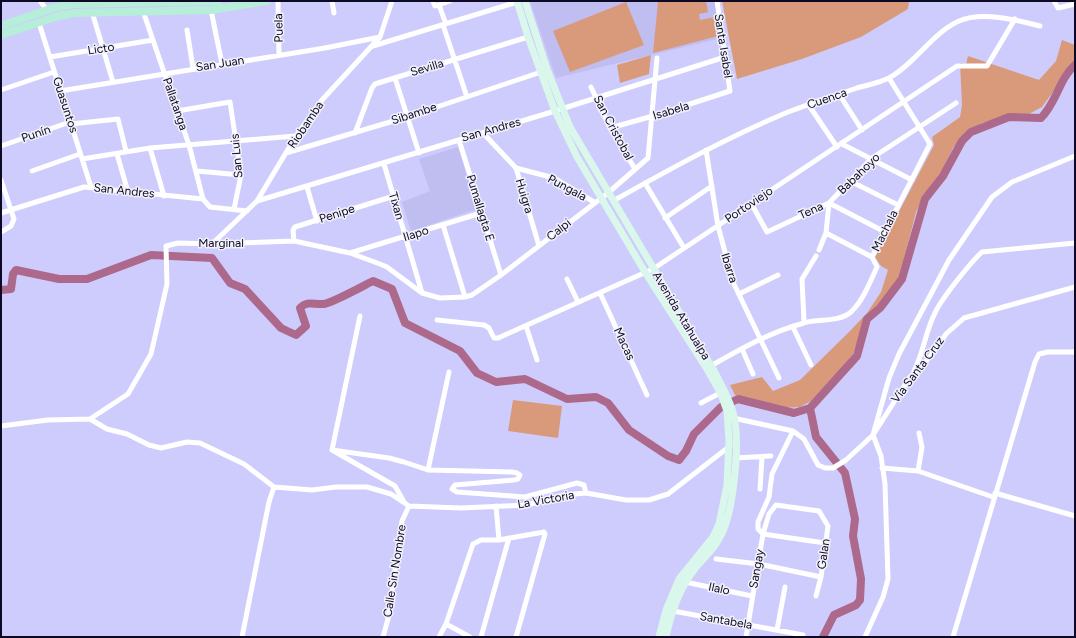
<!DOCTYPE html>
<html>
<head>
<meta charset="utf-8">
<style>
  body { margin:0 }
  #map { position:relative; width:1076px; height:638px; overflow:hidden; background:#ceccfc; font-family:Figtree,sans-serif }
  canvas { display:block }
  .frame { position:absolute; inset:0; border:2px solid #0d0823; pointer-events:none }
</style>
</head>
<body>
<div id="map">
<canvas width="1076" height="638"></canvas>
<div class="frame"></div>
</div>
<script>
const g = document.querySelector('canvas').getContext('2d');
g.lineJoin = 'round';
function fillPath(path, color) {
  g.fillStyle = color;
  g.fill(path, 'evenodd');
}
function trace(path, color, width, dash) {
  g.strokeStyle = color;
  g.lineWidth = width;
  g.lineCap = dash ? 'butt' : 'round';
  g.setLineDash(dash || []);
  g.stroke(path);
}
function label(font, color, halo, rows, align = 'center') {
  g.font = font + ' Figtree,sans-serif';
  g.lineWidth = 3;
  g.setLineDash([]);
  g.textBaseline = 'middle';
  g.strokeStyle = halo;
  g.fillStyle = color;
  for (const [text, x, y, turn = 0] of rows) {
    g.save();
    g.translate(x, y);
    g.rotate((+turn || 0) * Math.PI / 180);
    g.textAlign = isNaN(turn) ? turn : align;
    if (halo) g.strokeText(text, 0, 0);
    g.fillText(text, 0, 0);
    g.restore();
  }
}
const built = new Path2D(`
  M530,1H715L721,38L556,78Z
  M458,147L477,209L411,231L402,202L430,191L419,159Z`);
const green = new Path2D(`
  M666,1H706L708,12L699,14L700,20L715,17L718,36L653,53L658,2Z
  M722,1H909L908,9L861,37L802,59L737,79Z
  M626,2L644,45L570,72L553,31Z
  M1062,40L1075,45V62L1042,107L1027,115L1002,118L982,123L967,132L953,148L943,169L926,193L916,212L898,283L862,328L852,357L811,401L800,407L782,408L735,395L730,385L762,377L773,391L800,380L849,332L867,313L881,292L888,270L881,266L875,257L934,145L932,137L960,117L962,105L960,63L966,64L968,56L1039,80L1056,61Z
  M651,55L649,74L620,83L617,65Z
  M513,400L562,406L558,438L508,431Z`);
const river = new Path2D(`
  M1,290L11,289L13,274L16,270L59,279H87L151,255L212,258L230,283L245,289L281,328L296,335L306,326L300,308C308,300 314,305 324,304C334,302 363,286 373,281L392,289L405,323L460,351L477,373L496,382L525,379L567,399L596,397L608,403L629,430L668,456L679,460L686,451L694,434L721,407L738,399L794,413L810,408L857,356L867,319L880,308L902,279L925,199L943,176L962,141L971,132L1009,117L1041,118C1057,102 1059,79 1075,65
  M810,408L816,437L845,473L855,519L853,536L861,579L860,600L856,605L834,615L823,637`);
const street = new Path2D(`
  M40,1L47,10
  M278,1L279,55
  M332,1L334,13
  M433,1L435,6L450,1
  M1054,1L1058,8L1075,4
  M439,5L446,24
  M211,10L222,64
  M143,11L189,145L203,199
  M92,12L113,82
  M39,23L91,187
  M443,25L467,97
  M187,30L193,68
  M373,46L517,2
  M50,57L153,40
  M395,78L419,153
  M591,87L610,128L635,169
  M1,90L54,72
  M60,91L325,48L380,37
  M839,94L862,130
  M808,104L837,147
  M177,111L230,102L241,175L234,209
  M71,124L118,119L126,151
  M610,128L653,116L730,91L717,1
  M355,133L372,88L375,84L528,37
  M483,133L516,168L539,246
  M459,140L501,275
  M842,144L912,180
  M1,146L70,122
  M150,148L164,196
  M706,150L718,226L733,282L779,378
  M286,153L407,117L541,72
  M117,154L128,192
  M82,159L150,148L296,136
  M384,164L422,293
  M516,168L554,178L594,202
  M32,171L80,154
  M197,171L241,175
  M1,180L14,219L11,226L1,232
  M850,181L898,205
  M645,183L684,248
  M307,187L317,221
  M257,201L555,111L725,57
  M613,201C670,169 728,137 788,112C811,103 834,96 857,88C867,85 879,83 889,78C915,64 932,33 959,21C981,11 1017,20 1040,26
  M751,203L767,232L829,203
  M829,203L885,232
  M1,213L84,187L203,199L210,207L247,211
  M665,218L712,186
  M443,225L465,297
  M826,233L872,257
  M294,241L293,230L295,227L394,196
  M212,244L257,201L296,136L322,100L380,37L392,1
  M819,250L826,233L829,203L850,181L872,158L956,103
  M350,253L481,213
  M567,279L578,302
  M600,293L647,395
  M739,294L778,275
  M360,316L332,450L395,486L404,502
  M437,320L484,325L489,328L494,338H498L653,269L957,66H987L1015,19
  M804,322L802,279L816,256
  M526,326L537,360
  M793,327L811,365
  M742,349L753,374
  M709,367C739,350 770,332 804,323C818,318 838,323 851,312C863,301 870,282 877,267L872,257L930,144L889,78
  M914,371C924,352 925,332 935,313C941,299 971,262 982,252L1075,243
  M701,403L720,393
  M733,418L793,431L804,439L818,465L825,468H833L846,460L873,435L910,377L930,357L946,334L964,318L1075,287
  M90,419L128,394L151,354L167,284L166,246L178,243L212,244L294,241L350,253L380,264L387,267L422,293L440,298L465,297L472,295L501,275L608,193L648,158L657,58
  M1,426L48,420L90,419L107,429L127,434L149,445L161,448L187,442L200,443L244,464L274,487L312,490L336,487H367L391,494L409,506
  M793,431L772,474L769,497L758,522V529L763,534L825,543
  M332,450L389,458L404,462L428,470L512,472L517,473L520,475L518,479L514,480L455,485L452,489L457,492L525,497L577,483L584,485L586,493
  M735,458L771,456
  M882,468L918,471L993,497
  M428,470L449,372
  M918,471L922,447L919,433
  M760,489L762,457
  M995,493L1075,516
  M409,506L461,508L527,505L564,495L586,493L626,500H649L668,494L730,446
  M496,506L499,540
  M716,559L759,564L821,577
  M685,582L752,596
  M673,611L803,635
  M446,624L470,637
  M777,630L785,587
  M242,637L269,502L274,487
  M383,637L388,619L402,521L409,506
  M439,637L446,624L473,544L481,540H499L544,532L545,534L516,637
  M481,637L509,538
  M746,637L763,534L769,514L776,505L819,511L828,526L821,577L816,596
  M865,637L883,597L888,579L885,484L881,456L873,435L889,378L899,354L949,260L992,197L1012,182L1075,156
  M953,637L1035,362L1039,354L1048,352H1075`);
const secondary = new Path2D(`
  M517,1L528,37L555,111L577,157L645,272L707,369L721,394L727,411L729,441L727,485L719,524L713,537L679,579L666,610L659,637
  M525,1L547,69L570,127L713,369C721,384 730,399 734,416C740,444 734,515 719,539C713,551 702,559 694,570C679,589 671,613 666,637`);
const primary = new Path2D(`
  M1,26L53,8L73,4L218,1
  M1,35L55,17L74,13L211,10L266,1`);
const streetNames = [
  ["Puela",279,28,-91],
  ["Santa Isabel",723,46,81],
  ["Licto",101,49,-9],
  ["San Juan",220,64,-9],
  ["Sevilla",427,68,-17],
  ["Cuenca",827,99,-19],
  ["Pallatanga",175,104,71],
  ["Guasuntos",65,105,72],
  ["Isabela",671,111,-17],
  ["Sibambe",414,114,-18],
  ["Riobamba",306,125,-56],
  ["San Cristobal",613,128,62],
  ["San Andres",491,130,-16],
  ["Punín",36,134,-19],
  ["San Luis",237,156,-95],
  ["Babahoyo",859,174,-44],
  ["Pungala",567,188,28],
  ["San Andres",124,191,6],
  ["Huigra",524,196,73],
  ["Portoviejo",749,205,-34],
  ["Tixan",396,206,74],
  ["Pumallagta E",480,208,73],
  ["Tena",811,211,-25],
  ["Penipe",337,214,-18],
  ["Calpi",559,230,-38],
  ["Machala",885,231,-64],
  ["Ilapo",416,234,-17],
  ["Marginal",221,243],
  ["Ibarra",729,268,72],
  ["Avenida Atahualpa",681,316,59],
  ["Macas",624,344,65],
  ["Vía Santa Cruz",918,370,-53],
  ["La Victoria",546,500,-10],
  ["Galan",824,554,-82],
  ["Sangay",757,569,-80],
  ["Calle Sin Nombre",395,571,-81],
  ["Ilalo",719,589,12],
  ["Santabela",726,621,10]
];
fillPath(built, '#c0bdf0');
fillPath(green, '#d99a7c');
trace(river, '#ac698c', 8);
trace(street, '#fff', 5);
trace(secondary, '#daf7ec', 7);
trace(primary, '#b6eed9', 8);
label('12px', '#0d0823', '#f2f2fa', streetNames);
</script>
</body>
</html>
